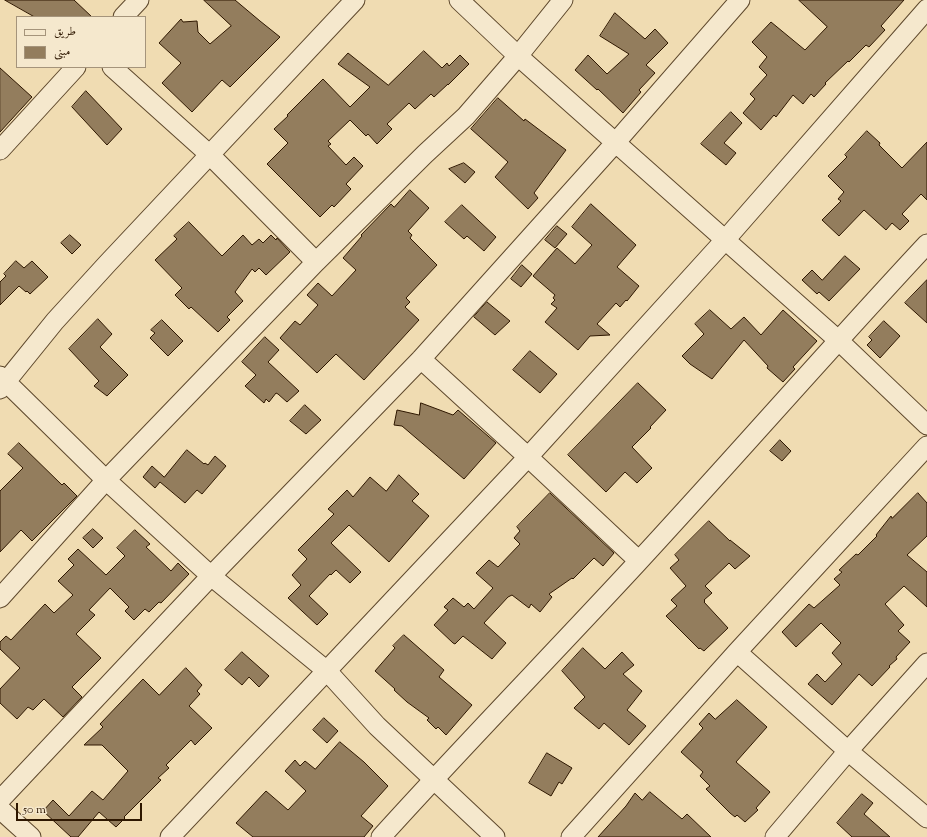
<!DOCTYPE html>
<html>
<head>
<meta charset="utf-8">
<style>
  body { margin:0 }
  #map { position:relative; width:927px; height:837px; overflow:hidden; background:#f0dcb2; font-family:"Sorts Mill Goudy",Amiri,serif }
  canvas { display:block }
  .legend { position:absolute; left:16px; top:16px; width:130px; height:52px; box-sizing:border-box; background:#f5e8cd; border:1px solid #a5947b; margin:0; padding:5px 7px; list-style:none; font-size:12px; color:#2e1700 }
  .legend li { display:flex; align-items:center; gap:8px; height:20px }
  .legend b { width:20px; border:1px solid #a5947b }
  .scale { position:absolute; left:16px; top:803px; width:126px; height:18px; box-sizing:border-box; border:2px solid #2e1700; border-top:0; padding-left:5px; font-size:12px; line-height:14px; white-space:nowrap; color:#2e1700; -webkit-text-stroke:3px #f5e8cd; paint-order:stroke }
</style>
</head>
<body>
<div id="map">
<canvas width="927" height="837"></canvas>
<ul class="legend">
<li><b style="height:5px;background:#f5e8cd"></b>طريق</li>
<li><b style="height:11px;background:#937d5d"></b>مبنى</li>
</ul>
<div class="scale">50 m</div>
</div>
<script>
const g = document.querySelector('canvas').getContext('2d');
g.lineJoin = 'round';
function fillPath(path, color) {
  g.fillStyle = color;
  g.fill(path, 'evenodd');
}
function trace(path, color, width, dash) {
  g.strokeStyle = color;
  g.lineWidth = width;
  g.lineCap = dash ? 'butt' : 'round';
  g.setLineDash(dash || []);
  g.stroke(path);
}
const building = new Path2D(`
  M5,0H74L92,17H35Z
  M204,0H235L260,21L280,37L230,87L222,80L221,81L192,112L162,83L181,63L159,43L181,19L183,22L197,21L198,32L210,44L231,26Z
  M799,0H904L881,26L885,30L869,47L866,45L849,62L848,61L825,83L826,84L814,97L811,94L803,104L793,95L776,117L774,115L761,130L743,113L755,99L750,94L767,75L759,67L767,57L752,42L771,22L805,50L827,27Z
  M615,13L645,39L655,29L668,43L646,65L655,73L639,90L641,92L623,113L598,89L597,90L575,70L588,55L607,74L629,54L600,36Z
  M424,51L442,68L447,63L449,66L460,55L469,64L448,85V84L434,97L431,94L415,109L409,103L387,124L392,129L377,144L368,134L366,136L350,120L328,141L331,144L328,146L346,165L354,157L363,166L346,184L351,189L334,207L332,205L320,217L267,164L288,143L274,129L288,116L287,115L323,79L350,107L370,87L338,64L348,53L388,85Z
  M0,68L32,97L0,132Z
  M86,91L122,129L107,145L72,107Z
  M498,98L524,121L525,119L566,150L534,193L538,198L528,209L495,177L508,162L471,129Z
  M731,112L742,123L724,143L736,153L726,165L701,144Z
  M867,131L880,143L879,145L902,168L927,142V200L921,194L902,214L909,221L900,230L892,223L886,230L864,210L839,236L822,220L841,201L838,199L844,192L828,176L847,157L845,155Z
  M464,163L475,172L465,183L449,169Z
  M410,190L429,208L408,231L412,235L410,238L437,265L406,298L410,302L405,307L419,320L364,380L336,354L317,373L280,338L295,321L300,325L318,305L307,295L318,283L332,296L356,270L343,258L362,236L361,235L391,204L394,207Z
  M591,204L636,245L617,267L639,286L627,301L626,300L620,307L616,303L597,324L610,335L590,336L578,350L545,322L557,308L551,304L555,300L553,298L555,295L533,276L557,248L575,264L592,245L572,227Z
  M462,205L496,237L484,251L467,236L464,239L445,222Z
  M189,222L222,256L243,235L252,245L259,239L263,243L271,235L276,240L277,238L290,252L266,275L259,268L255,272L252,269L235,292L243,301L227,317L230,320L218,332L191,307L189,309L175,295L182,288L155,260L177,239L174,236Z
  M557,226L567,234L555,248L545,240Z
  M70,235L81,245L72,254L61,243Z
  M845,256L860,269L829,301L819,292L817,294L802,280L812,270L822,280Z
  M16,261L24,268L32,261L48,277L30,294L27,291L26,292L19,286L0,305V282L6,276L4,274Z
  M522,265L532,274L521,287L511,279Z
  M927,280V323L905,303Z
  M487,302L510,321L495,335L474,317Z
  M710,310L731,329L744,317L761,335L783,310L817,341L793,367L795,369L783,382L767,368L768,366L744,340L712,379L690,364L682,356L704,334L695,324Z
  M98,319L112,334L100,347L128,375L107,396L94,386L99,381L69,349Z
  M162,320L183,341L168,356L150,338L155,333L151,330Z
  M884,321L900,336L880,358L867,345L872,340L869,337Z
  M265,337L279,350L268,362L299,391L287,402L278,394L276,393L269,402L266,399L264,403L245,386L256,375L242,362Z
  M530,351L557,374L540,393L513,370Z
  M638,383L666,410L650,427L651,428L632,447L652,468L637,483L625,472L606,492L568,455Z
  M421,403L453,415L458,410L496,443L464,479L402,426L394,425L397,410L419,415Z
  M305,405L321,420L306,434L290,421Z
  M780,440L791,451L782,461L770,451Z
  M19,443L62,485L64,483L77,496L32,541L21,530L0,552V491L23,468L8,454Z
  M187,450L204,464L205,463L208,465L215,456L226,466L202,494L197,490L185,503L160,482L155,488L143,477L152,466L164,477Z
  M399,475L419,494L412,501L429,516L389,562L349,525L331,543L361,572L350,583L336,570L331,575L330,574L309,596L328,614L317,625L288,598L301,585L292,575L307,559L298,550L334,514L328,509L347,490L353,497L370,477L386,491Z
  M550,493L614,553L603,566L594,558L573,579L572,578L549,594L552,597L540,612L531,604L529,608L512,595L508,597L484,623L506,643L492,659L463,636L455,644L453,643L434,625L448,610L444,607L453,598L464,607L468,603L474,609L493,588L476,573L489,560L498,567L520,544L514,538L520,531L517,527Z
  M918,493L927,503V536L907,555L927,572V607L904,586L885,604L904,625L898,631L910,642L896,657L897,659L889,666L890,667L872,686L859,674L832,705L808,684L817,674L825,682L842,664L832,653L841,643L821,623L796,647L782,632L809,604L814,608L840,585L834,579L842,572L839,570L856,554L858,555L877,536L876,535L891,516L892,518Z
  M709,521L730,541V540L750,556L735,569L729,563L705,586L712,593L704,600L705,601L704,602L728,628L704,651L700,648L699,649L666,616L677,606L671,600L686,586L670,568L679,560L675,555Z
  M93,529L103,538L93,548L83,538Z
  M135,530L150,544L146,547L171,571L178,563L189,574L161,603L159,602L149,612L145,609L134,620L125,611L129,607L110,588L89,610L95,615L76,634L101,658L72,687L82,697L63,717L44,699L33,710L28,707L17,719L0,703V689L20,668L0,649V642L6,636L11,640L45,604L54,613L73,595L58,581L74,565L68,559L78,549L106,575L125,556L117,548Z
  M404,635L444,670L439,677L472,705L446,735L438,727L436,729L427,720L429,718L407,702L394,690L395,689L375,671L395,648L393,646Z
  M583,648L605,669L622,652L634,665L623,674L642,691L627,710L646,726L629,745L604,723L599,729L574,708L585,697L562,671Z
  M242,652L269,676L259,687L249,677L242,685L225,670Z
  M186,668L202,685L197,691L200,694L189,706L212,728L195,745L191,740L166,765L169,768L158,778L161,780L124,817L125,818L116,827L99,812L78,837H71L43,811L53,800L69,816L92,791L103,800L128,771L102,745H84L103,727L100,724L143,679L159,695Z
  M737,700L767,727L736,762L770,792L756,808L758,810L745,822L737,815L735,817L730,813L706,789L710,786L700,776L703,772L681,752L703,728L699,724L709,713L715,719Z
  M324,718L338,731L327,743L313,730Z
  M340,742L364,762L388,786L361,816L373,826L364,837H253L236,823L266,791L288,810L306,791L285,771L295,760L300,766L305,761L315,769Z
  M547,753L572,768L562,784L559,782L551,796L529,783Z
  M650,792L682,819L687,814L711,837H598L626,806L635,793L642,800Z
  M862,794L873,803L864,814L890,837H852L837,823Z`);
const street = new Path2D(`
  M459,0L518,56L838,340L927,425
  M123,17L139,0
  M112,67L210,155L316,262
  M0,150L76,67
  M421,359L528,457L639,561
  M0,376L106,480L211,576L327,671L377,726L495,837
  M0,389L55,321L107,264L355,0
  M0,598L106,480L316,262L425,154L466,116L518,56L563,0
  M737,652L848,751L927,818
  M0,800L211,576L421,359L616,142L740,0
  M0,809L31,837
  M170,837L528,457L725,240L927,9
  M381,837C465,744 553,654 638,562C735,457 829,349 927,244
  M571,837L737,652L927,446
  M775,837L848,751L927,663`);
fillPath(building, '#937d5d');
trace(building, '#2e1700', 1);
trace(street, '#5e482c', 21);
trace(street, '#f5e8cd', 19);
</script>
</body>
</html>
